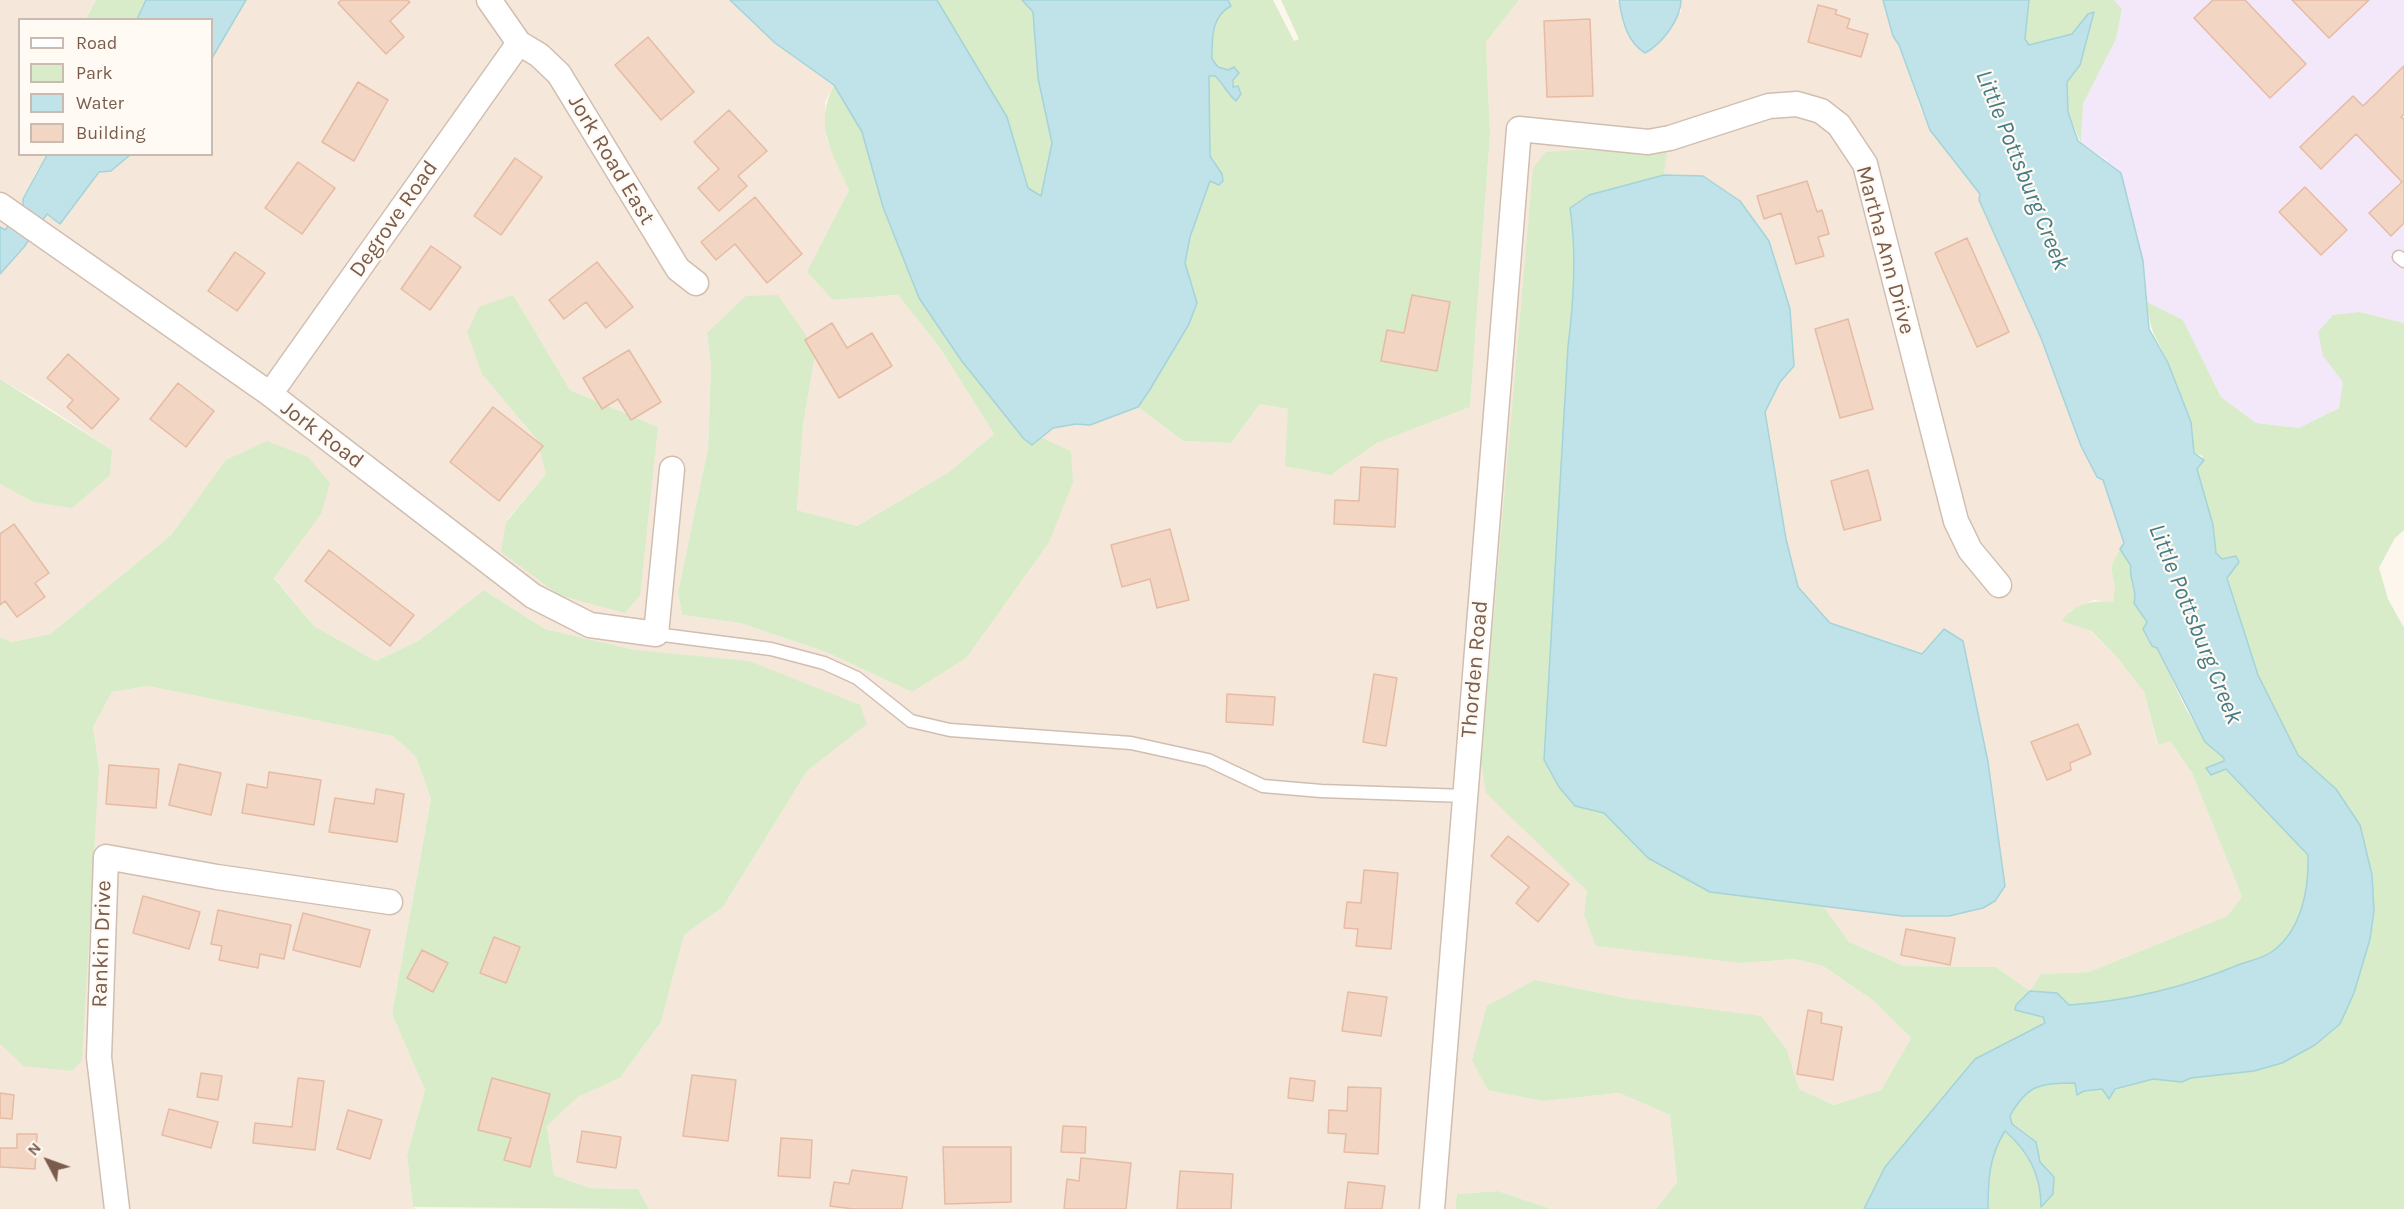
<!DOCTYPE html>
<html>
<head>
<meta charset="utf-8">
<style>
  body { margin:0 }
  #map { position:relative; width:2404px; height:1209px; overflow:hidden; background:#fdf6ec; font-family:Karla,sans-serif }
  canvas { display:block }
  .legend { position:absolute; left:18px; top:18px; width:195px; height:138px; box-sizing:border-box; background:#fffaf3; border:2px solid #cabbb1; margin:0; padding:8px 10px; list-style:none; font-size:18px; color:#7a5c4d }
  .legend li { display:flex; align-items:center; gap:12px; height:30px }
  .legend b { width:30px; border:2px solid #cabbb1 }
  .north { position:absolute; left:18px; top:1131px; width:60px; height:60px; -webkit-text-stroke:4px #fffaf3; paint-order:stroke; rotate:311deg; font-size:16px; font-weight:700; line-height:24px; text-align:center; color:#7a5c4d }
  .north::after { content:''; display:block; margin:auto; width:21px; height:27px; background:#7a5c4d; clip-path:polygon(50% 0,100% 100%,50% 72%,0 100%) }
</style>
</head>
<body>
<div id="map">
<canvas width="2404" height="1209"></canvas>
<ul class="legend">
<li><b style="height:8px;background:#fff"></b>Road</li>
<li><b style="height:16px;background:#d8ecc9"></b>Park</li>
<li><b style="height:16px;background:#bfe3e8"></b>Water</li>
<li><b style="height:16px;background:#f3d5c3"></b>Building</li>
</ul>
<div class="north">N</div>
</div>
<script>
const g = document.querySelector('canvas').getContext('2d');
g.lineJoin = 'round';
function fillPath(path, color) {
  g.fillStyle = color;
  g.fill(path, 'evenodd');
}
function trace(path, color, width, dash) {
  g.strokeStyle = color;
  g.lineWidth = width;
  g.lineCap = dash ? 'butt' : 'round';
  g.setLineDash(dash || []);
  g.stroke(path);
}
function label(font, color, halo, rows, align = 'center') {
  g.font = font + ' Karla,sans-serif';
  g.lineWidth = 4.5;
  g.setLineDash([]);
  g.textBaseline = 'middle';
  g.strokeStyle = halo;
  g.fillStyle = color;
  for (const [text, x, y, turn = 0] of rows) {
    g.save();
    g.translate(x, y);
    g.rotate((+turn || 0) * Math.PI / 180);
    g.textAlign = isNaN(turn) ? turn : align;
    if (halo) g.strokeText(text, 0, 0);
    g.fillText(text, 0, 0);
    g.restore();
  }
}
const residential = new Path2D(`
  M0,0H96L85,19L20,20V154L47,155L35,174L23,208L5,230L0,227Z
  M246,0H730L775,43L834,85L825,102L826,138L849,190L808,272L833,300L898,295L940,348L994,434L949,472L857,526L797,510L803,425L816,350L707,333L711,366L708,448L678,592L682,615L740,623L826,652L912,692L1071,451L1041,437L1053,428L1076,424L1090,425L1138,407L1183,441L1231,443L1260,404L1288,409L1331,475L1377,443L1470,407L1490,134L1486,42L1519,0H1615L1619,3L1622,18L1681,13V0H1883L1893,36L1899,44L1920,107L1930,130L1980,194L1979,200L2041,338L2081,446L2097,477L2103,480L2124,544L2111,567L2115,589L2113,603L2094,600L2069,611L2116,656L2144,692L2157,744L2170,741L2192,773L2242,897L2227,916L2089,972L2041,974L2030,991L1996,967L1904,966L1849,942L1823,906L1902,916L2005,886L1988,762L1963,641L1922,654L1874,638L1830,623L1798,587L1786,539L1765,412L1780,382L1794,366L1703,176L1664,175L1666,152H1546L1559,863L1587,891L1584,915L1742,963L1795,959L1823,966L1874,1001L1911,1038L1881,1090L1834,1105L1799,1089L1787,1050L1631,999L1535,980L1544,1101L1619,1093L1670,1115L1677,1182L1656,1209H1551L1498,1191L1457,1194L1455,1209H649L638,1189L590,1188L554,1175L547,1126L578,1097L620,1078L661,1022L684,935L723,907L807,771L866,724L635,650L545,629L484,590L418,641L376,661L314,626L274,577L321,514L226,461L171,535L50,634L12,642L0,637V484L33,502L112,450L43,404L0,379V274L24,247L47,214L60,223L99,172L111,171L130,155L212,154V58ZM512,295L570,390L658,427L506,521L546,474Z
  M148,686L393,736L416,757L431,799L392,1014L425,1090L407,1155L413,1207L416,1209H0V1044L23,1066L99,767L93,727L112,692Z`);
const education = new Path2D(`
  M2114,0H2404V323L2359,312L2323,356L2344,382L2339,408L2300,428L2256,423L2221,397L2183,320L2147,302L2143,261L2107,160L2081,143L2083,104L2116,39L2122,9Z`);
const green = new Path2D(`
  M96,0H146L137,19L85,20Z
  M937,0H1022L1033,12L1038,78L1052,143L1041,196L1028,188L1007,117Z
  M1228,0H1273L1294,41L1299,39L1281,0H1519L1486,42L1490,134L1470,407L1377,443L1331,475L1285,466L1288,409L1260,404L1231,443L1183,441L1138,407L1149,391L1197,303L1185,263L1190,237L1210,181L1222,174L1210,157L1209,76H1215L1224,83L1229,95L1233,80L1239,73L1218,67L1212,59C1212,39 1211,16 1231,6Z
  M2029,0H2114L2122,9L2116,39L2083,104L2081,143L2068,112L2067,82L2080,65L2094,13L2088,14L2072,34L2029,46L2025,39Z
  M834,85L862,132L883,207L919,298L961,360L1024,439L1032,445L1041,437L1071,451L1073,482L1049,542L966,658L912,692L826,652L740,623L682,615L678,592L708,448L711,366L707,333L746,296L778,295L816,350L803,425L797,510L857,526L949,472L994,434L940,348L898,295L833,300L807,272L849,190C832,152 813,126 834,85Z
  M1573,150L1667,152L1664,175L1629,185L1570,208C1577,254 1574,300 1568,346L1559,787L1575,805L1604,813L1648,858L1710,892L1823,906L1849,942L1904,966L1996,967L2030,991L2041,974L2089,972L2227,916L2242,897L2192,773L2170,741L2158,745L2144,692L2116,656L2091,631L2062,621C2073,603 2093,600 2113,602L2115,589L2111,567L2120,549L2132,566C2128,579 2138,589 2134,603C2168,651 2177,719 2224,758V761L2207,768L2226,769L2308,855C2309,889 2302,929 2273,951C2264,958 2249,961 2238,965C2182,988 2129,1001 2069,1005L2057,994L2030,991L2015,1010L2043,1017L2045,1023L2033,1030L1912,1136L1885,1167L1864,1209H1656L1677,1182L1670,1115L1619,1093L1544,1101L1488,1090L1472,1060L1487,1006L1535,980L1631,999L1761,1016L1787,1050L1799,1089L1834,1105L1881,1090L1911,1038L1874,1001L1823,966L1795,959L1742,963L1596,946L1584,915L1587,891L1486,793L1481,761L1533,168L1546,152Z
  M513,295L570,390L658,427L640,595L625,613L559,595L501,552L506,522L546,474L537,439L482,374L467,332L479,307Z
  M2147,302L2183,320L2221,397L2256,423L2299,428L2339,408L2343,382L2323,356L2318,332L2333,315L2359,312L2404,323V530L2395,538L2379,568L2388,599L2404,628V1209H1988C1988,1179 1989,1156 2005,1131L2025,1150L2041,1187L2054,1177L2040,1162L2036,1142L2011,1124L2010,1116C2028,1084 2042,1083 2075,1083L2084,1091L2102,1089L2106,1097C2117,1087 2138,1080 2154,1079C2168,1079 2178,1083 2191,1078L2374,911L2372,875L2360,825L2336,789L2298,756L2258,675L2222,559L2216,553L2213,525L2197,469L2203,456L2194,453C2190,421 2181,392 2168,363C2156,336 2150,334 2147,302Z
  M0,379L112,450L110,475L72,508L33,502L0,484Z
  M267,441L308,457L330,483L321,514L274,578L314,626L376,661L418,641L484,590L545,629L635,650L749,661L860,705L867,724L807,771L723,907L684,935L661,1022L620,1078L578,1097L547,1126L554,1175L590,1188L638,1189L649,1209L413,1207L407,1155L425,1090L392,1014L431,799L416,757L393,736L148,686L112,692L93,727L99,767L82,1060L72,1071L23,1066L0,1044V637L12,642L50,634L171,535L226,460Z
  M1498,1191L1551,1209H1455L1457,1194Z`);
const water = new Path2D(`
  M146,0H246L212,58V20L137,19Z
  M730,0H937L1007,117L1028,188L1041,196L1052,143L1038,78L1033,12L1022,0H1228L1231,6C1211,16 1212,39 1212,59L1218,67L1228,70L1234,67L1239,73L1233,80V87L1238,86L1241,94L1236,101C1227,94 1224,84 1215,76H1209L1210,156L1222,174L1223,181L1219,185L1210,181L1190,237L1185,263L1197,303L1189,324L1149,391L1138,407L1090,425L1076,424L1053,428L1032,445L1024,439L961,360L919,298L883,207L862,132L834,85L775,43Z
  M1619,0H1681C1681,19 1662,44 1645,53C1627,42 1622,20 1619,0Z
  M1883,0H2029L2025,39L2029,45L2072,34L2088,14L2094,12L2080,65L2067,82L2068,112L2078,141L2121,173L2143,261L2149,329L2168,363L2191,422L2194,453L2204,460L2197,469L2213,525L2216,553L2222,559L2236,556L2239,562L2227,578L2258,675L2298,755L2336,789L2360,825L2372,875L2374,911L2370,939L2354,993L2340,1024L2315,1045L2282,1063L2254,1071L2191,1078L2182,1082L2153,1079L2115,1089L2109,1099L2102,1089L2084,1091L2077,1095L2075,1083C2042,1083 2027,1084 2010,1116L2012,1124L2036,1142L2040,1162L2054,1177L2053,1194L2041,1207C2041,1175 2029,1152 2005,1131C1989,1156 1988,1180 1988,1209H1864L1885,1167L1975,1059L2045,1023L2043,1017L2015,1010L2016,1005L2030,991L2057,993L2069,1005C2129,1001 2183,988 2238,965C2249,961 2264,958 2273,951C2302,929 2309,889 2308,855L2226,769L2211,775L2206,768L2224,761V758L2205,742L2157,648L2152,646L2143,629L2147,622L2134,603C2138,589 2128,579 2131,566L2120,549L2124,543L2103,480L2097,477L2081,446L2041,338L1979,200L1980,194L1930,130L1899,45L1893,36Z
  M47,155H130L111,171L99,172L60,224L47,214L24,247L0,274V227L5,230L23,208V199Z
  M1664,175L1703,176L1740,201L1769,241L1790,309L1794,366L1780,382L1765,412L1786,539L1798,587L1830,623L1922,654L1944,629L1963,641L1988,762L2005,886L1995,901L1983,908L1949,916H1902L1710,892L1648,858L1604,813L1575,806L1559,787L1544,760L1568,346C1574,300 1577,254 1570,208L1589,195Z`);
const building = new Path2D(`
  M341,0H407L410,2L390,21L404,37L386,54L338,3Z
  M2213,0H2245L2306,64L2270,98L2194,18Z
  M2292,0H2369L2329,38Z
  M1818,5L1837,10L1835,14L1850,19L1847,28L1868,34L1861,57L1808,42Z
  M1590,19L1593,96L1547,97L1544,21Z
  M648,37L694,92L661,120L615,65Z
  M2404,66V114L2401,117L2404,119V223L2391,236L2369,213L2402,182L2356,134L2321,169L2300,147L2353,96L2363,106Z
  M358,82L388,100L354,161L322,142Z
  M729,110L767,151L738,176L747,186L719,211L698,188L719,169L694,142Z
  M515,158L542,177L501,235L474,216Z
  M298,162L335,188L302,234L265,208Z
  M1807,181L1817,212L1822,210L1829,234L1818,237L1824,256L1796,264L1781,213L1764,219L1757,196Z
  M2305,187L2347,230L2321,255L2279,212Z
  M755,197L802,254L767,283L735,244L716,260L701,242Z
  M1967,238L2009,332L1977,347L1935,253Z
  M431,246L461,267L430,310L401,289Z
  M235,252L265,273L237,311L208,291Z
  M597,262L633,307L606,328L586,302L564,319L549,300Z
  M1412,295L1450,302L1437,371L1381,361L1387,330L1404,333Z
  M1848,319L1873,409L1840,418L1815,329Z
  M832,323L847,348L872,333L892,366L839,398L805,340Z
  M629,350L661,402L631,420L618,399L602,409L583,378Z
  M68,354L119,399L92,429L67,407L73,400L47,378Z
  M178,383L214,411L186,447L150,419Z
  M493,407L543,446L499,501L450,462Z
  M1361,467L1398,469L1395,527L1334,524L1335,500L1359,501Z
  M1868,470L1881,520L1844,530L1831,481Z
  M14,524L49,573L35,583L45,597L17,617L5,601L0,605V534Z
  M1170,529L1189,600L1157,608L1150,579L1122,587L1111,545Z
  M329,550L414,615L390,646L305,581Z
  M1374,674L1397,678L1386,746L1363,742Z
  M1227,694L1275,697L1273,725L1226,722Z
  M2078,724L2091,754L2070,763L2071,770L2047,780L2031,742Z
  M179,764L221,773L211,815L169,805Z
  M109,765L159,769L156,808L106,804Z
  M269,772L321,780L314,825L242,813L247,784L267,788Z
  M376,789L404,794L397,842L329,832L335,798L374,804Z
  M1508,836L1569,884L1538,922L1516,903L1529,887L1491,856Z
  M1364,870L1398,873L1391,949L1356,946L1358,929L1344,928L1347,902L1361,903Z
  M143,896L200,912L189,949L133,933Z
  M218,910L291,925L284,959L260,954L258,968L219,960L222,946L211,944Z
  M303,913L370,930L360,967L293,950Z
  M1906,929L1955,938L1950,965L1901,955Z
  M494,937L520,947L506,983L480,973Z
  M422,950L448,963L433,992L407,978Z
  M1348,992L1387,997L1381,1036L1342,1031Z
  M1808,1010L1822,1013L1821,1023L1842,1027L1833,1080L1797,1074Z
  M201,1073L222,1076L218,1100L197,1097Z
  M692,1075L736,1080L728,1141L683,1136Z
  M298,1078L324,1081L315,1150L253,1143L255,1123L292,1127Z
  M492,1078L550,1094L530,1167L504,1160L511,1138L478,1130Z
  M1290,1078L1315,1081L1313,1101L1288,1098Z
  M1348,1087L1381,1088L1378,1154L1344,1152L1346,1134L1328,1133L1329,1110L1347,1111Z
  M0,1093L14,1095L12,1119L0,1118Z
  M169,1109L218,1122L211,1148L162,1135Z
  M348,1110L382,1120L370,1159L337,1149Z
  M1063,1126L1086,1127L1085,1153L1061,1152Z
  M582,1131L621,1137L616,1168L577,1162Z
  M17,1134H37L35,1169L0,1167V1148H17Z
  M781,1138L812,1140L810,1178L778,1176Z
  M943,1147H1011V1202L945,1204Z
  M1081,1158L1131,1163L1126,1209H1064L1067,1179L1079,1181Z
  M852,1170L907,1177L902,1209H853L830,1206L834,1182L849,1184Z
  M1180,1171L1233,1174L1231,1209H1177Z
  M1348,1182L1385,1186L1382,1209H1345Z`);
const service = new Path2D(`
  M2399,257L2404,261
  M656,634L771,649L824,663L857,678L911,721L950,730L1131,743L1208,760L1263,786L1321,791L1465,796`);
const minor = new Path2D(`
  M489,0L519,43L539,55L559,74L678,269L696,283
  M0,205L270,394L533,596L590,625L656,634L672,469
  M270,394L519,43
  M117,1209L99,1057L106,857L217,877L390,902
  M1432,1209L1519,129L1648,142L1670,138L1769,106L1797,104L1821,111L1839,125L1865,164L1956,521L1970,550L1999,585`);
const streetNames = [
  ["Jork Road East",611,160,59],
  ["Degrove Road",394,219,-55],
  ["Martha Ann Drive",1885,250,75],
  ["Jork Road",322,435,37],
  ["Thorden Road",1475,669,-85],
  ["Rankin Drive",102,944,-88]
];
const waterNames = [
  ["Little Pottsburg Creek",2022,170,68],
  ["Little Pottsburg Creek",2195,624,68]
];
fillPath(residential, '#f5e8da');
fillPath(education, '#f3e8fa');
fillPath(green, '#d8ecc9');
fillPath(water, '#bfe3e8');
trace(water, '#a5d3da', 1.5);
fillPath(building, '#f3d5c3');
trace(building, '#e6bba3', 1.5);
trace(service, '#d1beb0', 15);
trace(minor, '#d1beb0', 27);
trace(service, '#fff', 12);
trace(minor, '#fff', 24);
label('22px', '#7a5c4d', '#fffaf3', streetNames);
label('italic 24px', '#437c86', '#fffaf3', waterNames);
</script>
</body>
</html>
